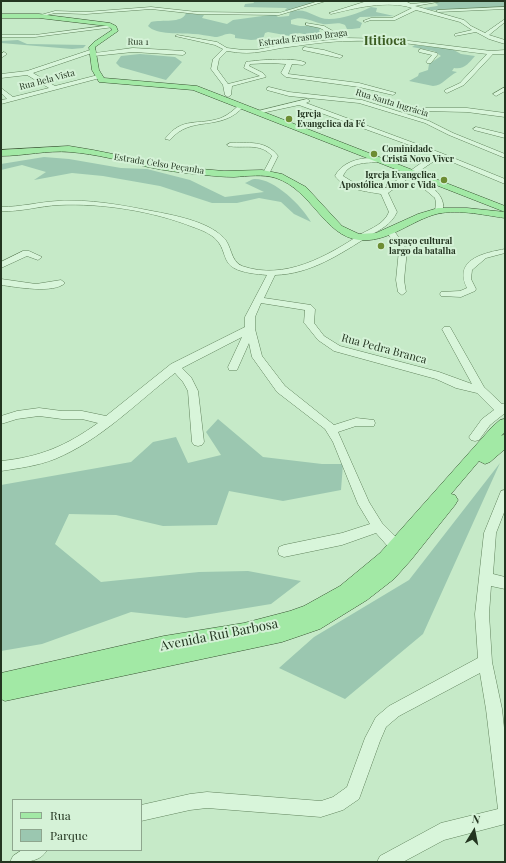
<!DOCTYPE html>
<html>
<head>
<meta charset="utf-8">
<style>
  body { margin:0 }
  #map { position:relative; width:506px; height:863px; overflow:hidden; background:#c6eac8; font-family:"Playfair Display",serif }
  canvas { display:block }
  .frame { position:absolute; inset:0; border:2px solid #233520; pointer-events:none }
  .legend { position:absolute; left:12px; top:799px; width:130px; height:52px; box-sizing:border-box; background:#d5f2d7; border:1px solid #8ea68e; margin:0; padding:5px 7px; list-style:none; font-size:12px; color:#233520 }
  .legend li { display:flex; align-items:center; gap:8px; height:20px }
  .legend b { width:20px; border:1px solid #8ea68e }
  .north { position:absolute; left:454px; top:811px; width:40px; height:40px; -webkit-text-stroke:3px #d5f2d7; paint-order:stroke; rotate:10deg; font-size:11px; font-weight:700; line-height:16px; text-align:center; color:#233520 }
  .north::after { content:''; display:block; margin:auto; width:14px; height:18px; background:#233520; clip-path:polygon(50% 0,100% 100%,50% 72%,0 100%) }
</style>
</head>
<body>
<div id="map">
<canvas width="506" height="863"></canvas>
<div class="frame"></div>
<ul class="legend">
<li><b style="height:5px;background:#a2e9a5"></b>Rua</li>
<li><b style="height:11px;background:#9bc7b0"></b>Parque</li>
</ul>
<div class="north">N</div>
</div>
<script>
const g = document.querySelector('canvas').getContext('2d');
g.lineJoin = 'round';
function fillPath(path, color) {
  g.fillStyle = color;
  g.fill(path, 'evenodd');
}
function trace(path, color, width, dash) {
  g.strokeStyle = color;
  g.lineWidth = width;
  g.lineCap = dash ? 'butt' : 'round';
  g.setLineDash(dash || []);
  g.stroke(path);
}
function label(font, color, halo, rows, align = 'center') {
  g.font = font + ' "Playfair Display",serif';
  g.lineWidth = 4;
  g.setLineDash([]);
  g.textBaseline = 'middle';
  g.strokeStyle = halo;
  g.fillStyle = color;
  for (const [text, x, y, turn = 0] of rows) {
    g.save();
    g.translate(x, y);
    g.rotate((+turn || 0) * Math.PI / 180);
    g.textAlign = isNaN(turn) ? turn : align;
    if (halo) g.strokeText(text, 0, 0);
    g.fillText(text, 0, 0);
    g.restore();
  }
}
const green = new Path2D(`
  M247,1H311L313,3L287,11L285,10L287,8L244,7L245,4L254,3L253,1Z
  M446,1H503L505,2V7L438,10H431L424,8L437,6L438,5L435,3Z
  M371,7L377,8L376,12L394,16L360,17L356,20L362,23L360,28L352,29H347L345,25C338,21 331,25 323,24C312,22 303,15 291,20V24L300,26H322V28L319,30L320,33L314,36L299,33L290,36L268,32L265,33L263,39L251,40L235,38V35C226,31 223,37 215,37C208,36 200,34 193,34C182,33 156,35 148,26L151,22C162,19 182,24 186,13L202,15H204L202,18L227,24L233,20L270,15H276L278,17L289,16L290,12C307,6 314,19 329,19C343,19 359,13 371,7Z
  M18,40L27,44L86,45L83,48L72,49L1,43V41Z
  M415,45L452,49L461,54L475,56C469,63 464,70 454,68L452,71L457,72C448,76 442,86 433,86L409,81L418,76L419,73L428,70L429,64L441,56L434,51L412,47Z
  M140,54L175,57L182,62L166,80L120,67L116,63L121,56Z
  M44,157L69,159L121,168L147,169L190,180L225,197L264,192L245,183C248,182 252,179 254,179C274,178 302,206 311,222L294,214L281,202L259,198L237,203H212L160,186L103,176L72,173L34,180L46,172L22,165L1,170V164Z
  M218,419L263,457L322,464H343L341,490L283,501L229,491L217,525L163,526L116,515L69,514L55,544L101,582L199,572L248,571L301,581L271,604L186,618L131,612L42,644L1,651V485L131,462L153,442L176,437L188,463L221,455L206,432Z
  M500,463L423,634L345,699L279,668L314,637L409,580Z`);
const minor = new Path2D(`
  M319,1H326L279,15L197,14L151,9L86,14L55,13L39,17L37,16L55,11L86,12L151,7L197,12L279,13Z
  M362,1H405L411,4L443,1L415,6L464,20L471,26L485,33L505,19V22L489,35L505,40V44L489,39L476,32L455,36V34L472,30L460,22L416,10L395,20H371L365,22L363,21L371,18H392L412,8C388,0 355,8 331,14L329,13L364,2Z
  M505,7V9L438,12L436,11L438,10Z
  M306,23L324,26L345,38L393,39L491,51L505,50V54H493L464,85L447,93L445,92V90L460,83L487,54C442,49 396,39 351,41C328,41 304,45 281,48C258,52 251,55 227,51L219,59L217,69L228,84L260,76L244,68L246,62C258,60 297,57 306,63L303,65L292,64L288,74L359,83L396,93L393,95L359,87L286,77L281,73L286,64L271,63L250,64L249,66L263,73L266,77L232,86L231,95L228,97L225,95L223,85L211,69L213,59L223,49L215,45L175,36L177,35L217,42L227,48L243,50H256L280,45L339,39L320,28L306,25Z
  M112,25L114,27L35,37H1V35H35Z
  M305,47L324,50L343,56L340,58L303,50V48Z
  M133,48L183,51L186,53L183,55L133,52L94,56L92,53L33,73L55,86L98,75L100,76V78L1,104V100L7,99L1,93V88L13,97L49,88L27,75L1,78V74L27,71L93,49L96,51L94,53Z
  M421,49L437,53L438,54L431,63H427L426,62L432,55L419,52V50Z
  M4,52L7,54L1,58V54Z
  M269,87L289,92L362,100L429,121L453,133L505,154V158L449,135L425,123L359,103L289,96L267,90V88Z
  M505,87V91L496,96L493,94Z
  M307,99L310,101L306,103L441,153L505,179V184L440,157L415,174C426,183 449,195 442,213H439L435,211L436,203L435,198L410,177L388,193L397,212C391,225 381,229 369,236C340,254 311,274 275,275L264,298L311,305L315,309L314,323L324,336L340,346L439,372L472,384L442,329L444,327H450L484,387L502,404L505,403V413L490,425L479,440L475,441L471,440L469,437L482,419L494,410L477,393L456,388L436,379L334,351L318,340L306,325L304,323L305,310L261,303L255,317V329L262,356L285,386L334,425L356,418L374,420L375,423L374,426H356L338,432L369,502L382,523L401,542L402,546L401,550L396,552L391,550L376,533L342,545L284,557L279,555L278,551L279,547L284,545L342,533L370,524L358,504L333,442L325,429L277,392L252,357L249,343L237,370H229L228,367L242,337L182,368L191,377L198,391L204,442L202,445L198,446L194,445L192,442L188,391L183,382L175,373C136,403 101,440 55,459C37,466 20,468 1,471V461C40,457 66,446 98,423L82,419H62L39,416L17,419L1,424V416L17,411L39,408L62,411H82L106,416L171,364L245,327V317L267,275C256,274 243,273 234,268C224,263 225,251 219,243C214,235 202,230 193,227C153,211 101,203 59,205C39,206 21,212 1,211V207C21,207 39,202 58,201C90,199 121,205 152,211C173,215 207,221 223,237C232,245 230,261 242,266C285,281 327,256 361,234C372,228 384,224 389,212L381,194C365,191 346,190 335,176C343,160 365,156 381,159L382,160L379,162C366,163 349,162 343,176L356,184L383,190L434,154L299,105L257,114L254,112Z
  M239,105L244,106C221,133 191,114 170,140L165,139C182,116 198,126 221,118C228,115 234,110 239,105Z
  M424,108H467L505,113V117L467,112L422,111L421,110Z
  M476,127L505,134V138L474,130L473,129Z
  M230,143C248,143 266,140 278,156L269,174L267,175L263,173L272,156C260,142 243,149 228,146L227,145Z
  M387,229H393L407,250L404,280L406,292L402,295L398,292L396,280L399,250L386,231Z
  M505,249V253L486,258L472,270L471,279L476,289L475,291L461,297L441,296L440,294L441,292L460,291L467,288C453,259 484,253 505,249Z
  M23,251H29L42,257L38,260L27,256L1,268V262Z
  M1,279L36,284L61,280L65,283C54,294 16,287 1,285Z
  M505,490V510L496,533L493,574L505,577V589L491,586L489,614L492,662L502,709L505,737V824L444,840L403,862H377L380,856L441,823L498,809L486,709L480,673L399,716L386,727L380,741L359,799L343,810L321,817L207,808L190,810L141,821V805L190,794L207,792L321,801L333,797L347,787L365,738L376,717L389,706L478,658L475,614L484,533L501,491Z
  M22,850H47C40,863 24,862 10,862L13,856Z`);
const major = new Path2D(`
  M1,14H39L110,23L116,26L118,31L95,47L99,70L104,78L197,86L505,206V212L193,90L99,82L92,70L89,47L94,42L112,30L111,28L107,26L39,18H1Z
  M69,146L93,150L178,167L224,171L262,170L282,174L306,187L342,226L359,234L376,233L418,214L438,208H467L505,212V218C482,215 455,208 433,215C408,223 386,243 359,240C324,236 312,190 276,178C263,174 248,176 234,177C224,177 214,176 204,175C185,173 166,171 148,167C122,161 96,154 70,152C47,150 24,156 1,156V150Z
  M505,419V432L501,436L505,434V449L490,462L485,464L479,461L451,494L455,495L458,500L455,505L411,560L394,579L367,600L320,629L282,642L5,701L1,699V673L164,636L244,623L290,611L304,606L340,586L380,553L492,427L500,420Z`);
const markers = [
  [289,119,4,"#6d8d33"],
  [374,154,4,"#6d8d33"],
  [444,180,4,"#6d8d33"],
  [381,246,4,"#6d8d33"]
];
const farStreetnames = [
  ["Estrada Erasmo Braga",303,38,-7],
  ["Rua 1",138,42,1],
  ["Rua Bela Vista",47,80,-15],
  ["Rua Santa Ingrácia",392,103,17],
  ["Estrada Celso Peçanha",159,164,9]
];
const farPoinames = [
  ["Igreja",297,114],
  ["Evangelica da Fé",297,124],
  ["Cominidade",382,149],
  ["Cristã Novo Viver",382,159],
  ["Igreja Evangelica",436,175,"right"],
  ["Apostólica Amor e Vida",436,185,"right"],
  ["espaço cultural",389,241],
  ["largo da batalha",389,251]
];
const streetNames = [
  ["Rua Pedra Branca",384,349,15]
];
const farDistrictnames = [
  ["Ititioca",385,41]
];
const nearStreetnames = [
  ["Avenida Rui Barbosa",219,635,-11]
];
fillPath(green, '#9bc7b0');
trace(minor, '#61835d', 1);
trace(major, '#375231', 1);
fillPath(minor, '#d8f5da');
fillPath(major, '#a2e9a5');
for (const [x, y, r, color] of markers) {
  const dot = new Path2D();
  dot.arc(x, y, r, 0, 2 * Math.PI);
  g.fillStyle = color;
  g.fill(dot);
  trace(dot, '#d5f2d7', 1.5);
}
label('9px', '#233520', '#d5f2d7', farStreetnames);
label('bold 9px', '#233520', '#d5f2d7', farPoinames, 'left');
label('11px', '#233520', '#d5f2d7', streetNames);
label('bold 13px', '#3c5e23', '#d5f2d7', farDistrictnames);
label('13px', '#233520', '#d5f2d7', nearStreetnames);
</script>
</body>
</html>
